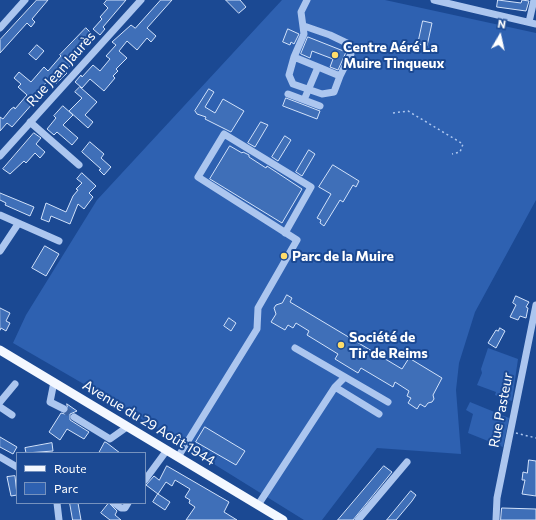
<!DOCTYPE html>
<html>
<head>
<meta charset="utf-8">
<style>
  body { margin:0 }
  #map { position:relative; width:536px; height:520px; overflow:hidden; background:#1b4993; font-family:Commissioner,sans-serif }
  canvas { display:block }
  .legend { position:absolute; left:16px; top:452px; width:130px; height:52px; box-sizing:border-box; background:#1b4993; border:1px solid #7692be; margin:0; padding:5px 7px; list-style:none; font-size:12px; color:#fff }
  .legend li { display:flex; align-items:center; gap:8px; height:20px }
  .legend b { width:20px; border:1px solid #7692be }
  .north { position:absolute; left:480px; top:16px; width:40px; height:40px; -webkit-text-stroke:3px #1b4993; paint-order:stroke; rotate:9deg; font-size:11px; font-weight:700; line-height:16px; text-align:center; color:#fff }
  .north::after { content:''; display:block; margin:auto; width:14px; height:18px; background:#fff; clip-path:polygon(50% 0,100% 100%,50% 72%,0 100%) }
</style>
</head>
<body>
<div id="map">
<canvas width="536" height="520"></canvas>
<ul class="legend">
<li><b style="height:5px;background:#f4f8ff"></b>Route</li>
<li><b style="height:11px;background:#2e61b1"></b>Parc</li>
</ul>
<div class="north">N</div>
</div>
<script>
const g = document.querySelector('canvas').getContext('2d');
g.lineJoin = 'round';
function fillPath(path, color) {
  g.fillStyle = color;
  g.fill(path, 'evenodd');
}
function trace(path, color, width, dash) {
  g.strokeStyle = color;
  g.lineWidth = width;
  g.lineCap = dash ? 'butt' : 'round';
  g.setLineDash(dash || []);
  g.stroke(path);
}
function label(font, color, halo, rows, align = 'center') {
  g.font = font + ' Commissioner,sans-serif';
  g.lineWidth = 4;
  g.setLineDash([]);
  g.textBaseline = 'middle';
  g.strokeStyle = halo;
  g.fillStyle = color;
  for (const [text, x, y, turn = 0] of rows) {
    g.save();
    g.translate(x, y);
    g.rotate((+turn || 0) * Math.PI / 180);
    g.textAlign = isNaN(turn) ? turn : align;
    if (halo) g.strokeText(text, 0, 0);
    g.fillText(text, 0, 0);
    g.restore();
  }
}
const green = new Path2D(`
  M282,0H385L536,33V200L475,312L459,363L456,390L461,454L377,448L322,520H304L101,394L13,343L26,315L97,200Z
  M488,348L518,359L512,401L495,395L496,392L477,385L482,373L481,369Z
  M470,402L509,418L503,447L468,433L473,414L466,410Z`);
const building = new Path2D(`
  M37,0H48L32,19L35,22L31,27L27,23L0,53V40Z
  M107,0H126L103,27L105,29L100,35L93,29L102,19L100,17L108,8L104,4Z
  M161,0H172L147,28L156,36L151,42L147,38L137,50L127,41L119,51L127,58L116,69L118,71L113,76L115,78L104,91L90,79L82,88L75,82L81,75L82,77L93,65L100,71L110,59L106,56L116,45L112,42L131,25L135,28Z
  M226,0H240L246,7L239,13Z
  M498,0L521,3L522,0L529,1L526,11L497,7Z
  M423,21L432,23L427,46L418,44Z
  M86,28L93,35L69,61L72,64L65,71L67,73L56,84L50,78L38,92L41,94L12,127L7,123L0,131V117L3,119L11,109L14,107L15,109L27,95L18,87L21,84L14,78L19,72L31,82L44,67L48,71L61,56L60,55Z
  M288,29L299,34L294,44L291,42L290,45L283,42Z
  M308,37L346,52L338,70L330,67L333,59L312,51L310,58L301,54Z
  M37,45L44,51L36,60L29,54Z
  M80,87L97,102L85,115L93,122L88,128L69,111L82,98L75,92Z
  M209,89L214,92L205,107L215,113L223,99L244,111L231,132L205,119L206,117L197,114L195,111Z
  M286,98L320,111L317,119L283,106Z
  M63,106L73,115L63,125L78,138L72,145L57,132L54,135L47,129L56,118L54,116Z
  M261,122L268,125L255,147L248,143Z
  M34,133L41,138L36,144L45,152L40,158L35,153L26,163L24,161L10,174L3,169Z
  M285,136L291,140L278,161L272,157Z
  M90,142L104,154L101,158L111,167L104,175L99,170L101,169L82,152Z
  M230,146L242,153L243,152L249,155V157L266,168L267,166L302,189L282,223L210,179Z
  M309,150L315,154L302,176L296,172Z
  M333,165L359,181L356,187L353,185L343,202L340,200L324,226L320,223L321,220L317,218L331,194L319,187Z
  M82,173L96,186L89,193L93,197L84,209L78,204L70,224L51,216L49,222L41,219L46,203L66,212L73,196L78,190L76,189L82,183L77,179Z
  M0,193L34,207L30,216L5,205L6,203L0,200Z
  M45,246L59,254L46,276L32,268Z
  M287,295L292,298L290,302L402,369L409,358L442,378L433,395L434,399L432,402L428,403L425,407L420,404L417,409L408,403L411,398L407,396L409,391L395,382L393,387L361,368L358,373L335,359L338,354L307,335L309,331L296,323L293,328L288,325L285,330L271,322L276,314L274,308L276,305L282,303Z
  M516,296L529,302L526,307L528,308L526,318L520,316L518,320L510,317L516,305L513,303Z
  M0,308L10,313L6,321L10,323L6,331L1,328L0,330Z
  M229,318L236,323L231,331L224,326Z
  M500,328L505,331L496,348L488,343L496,330L498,331Z
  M67,404L77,411L70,414V420L89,432L84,439L67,429L60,440L49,432L61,413L65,414L68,412Z
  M205,427L245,451L236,465L196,442Z
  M0,437L17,447L13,454L0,447Z
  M105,442L107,443L120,453H99Z
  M52,443L53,451L26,453L25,448Z
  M529,460L536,461V496L522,494L525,480H522L523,472L527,473Z
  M167,466L229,502L224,512L237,520H186L195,507L189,503L190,500L185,497L190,489L175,480L172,486L166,482L158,494L146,485L154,476L159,480Z
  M384,466L392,472L353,520H338Z
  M15,476L17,495L11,496L7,477Z
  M411,491L416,495L412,501L396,520H387Z
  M158,494L170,502L165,510L153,502Z
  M70,503H78L81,520H73Z
  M109,503L117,511L115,515L121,520H110L101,513Z
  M502,508L536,509V520H501Z`);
const minorTunnel = new Path2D(`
  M64,409L74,417`);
const path = new Path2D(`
  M393,113L408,111L463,144L460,152L452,154
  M516,433L536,438`);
const minor = new Path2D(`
  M434,0L536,24
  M529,22L534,0
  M304,26L330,35L351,45V54L340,76L294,57L304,34L301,12L307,0
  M0,28L25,0
  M294,57L289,75L293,84L322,94L334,92L340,76
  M288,94L320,106
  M304,100L318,67
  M30,122L79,165
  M0,156L141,0
  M0,215L59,241
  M0,251L18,224
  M295,348L345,377
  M54,382L50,402L64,409
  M335,387L345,377L388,402
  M0,402L15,384
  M0,407L12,415
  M74,417L110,439L127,427
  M0,457L17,467
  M178,457L257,329L258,308L297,240L198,177L224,134L311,187L285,233
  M145,480L167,450
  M57,503L59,520
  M114,503L121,508H125L128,503
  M258,505L335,387L379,414
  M358,520L407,462
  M496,520L497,498L536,305`);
const major = new Path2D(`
  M0,350L283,520`);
const markers = [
  [335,55,4,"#ffdd6a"],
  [284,256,4,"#ffdd6a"],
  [341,345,4,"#ffdd6a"]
];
const poiNames = [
  ["Centre Aéré La",343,47],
  ["Muire Tinqueux",343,63],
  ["Parc de la Muire",292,256],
  ["Société de",349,337],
  ["Tir de Reims",349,353]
];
const streetNames = [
  ["Rue Jean Jaurès",61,69,-48],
  ["Rue Pasteur",501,410,-79],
  ["Avenue du 29 Août 1944",149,423,31]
];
fillPath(green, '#2e61b1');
fillPath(building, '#3f6fb8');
trace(building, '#d2e2fa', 1);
trace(minorTunnel, '#3d64a3', 7, [7, 3.5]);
trace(path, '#acc6ef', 1.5, [2, 3]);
trace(minor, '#acc6ef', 7);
trace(major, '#f4f8ff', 9);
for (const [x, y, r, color] of markers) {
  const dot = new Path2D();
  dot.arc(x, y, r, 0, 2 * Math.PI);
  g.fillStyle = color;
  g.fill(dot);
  trace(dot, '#1b4993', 1.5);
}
label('bold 14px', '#fff', '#1b4993', poiNames, 'left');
label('14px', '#fff', '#1b4993', streetNames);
</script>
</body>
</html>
